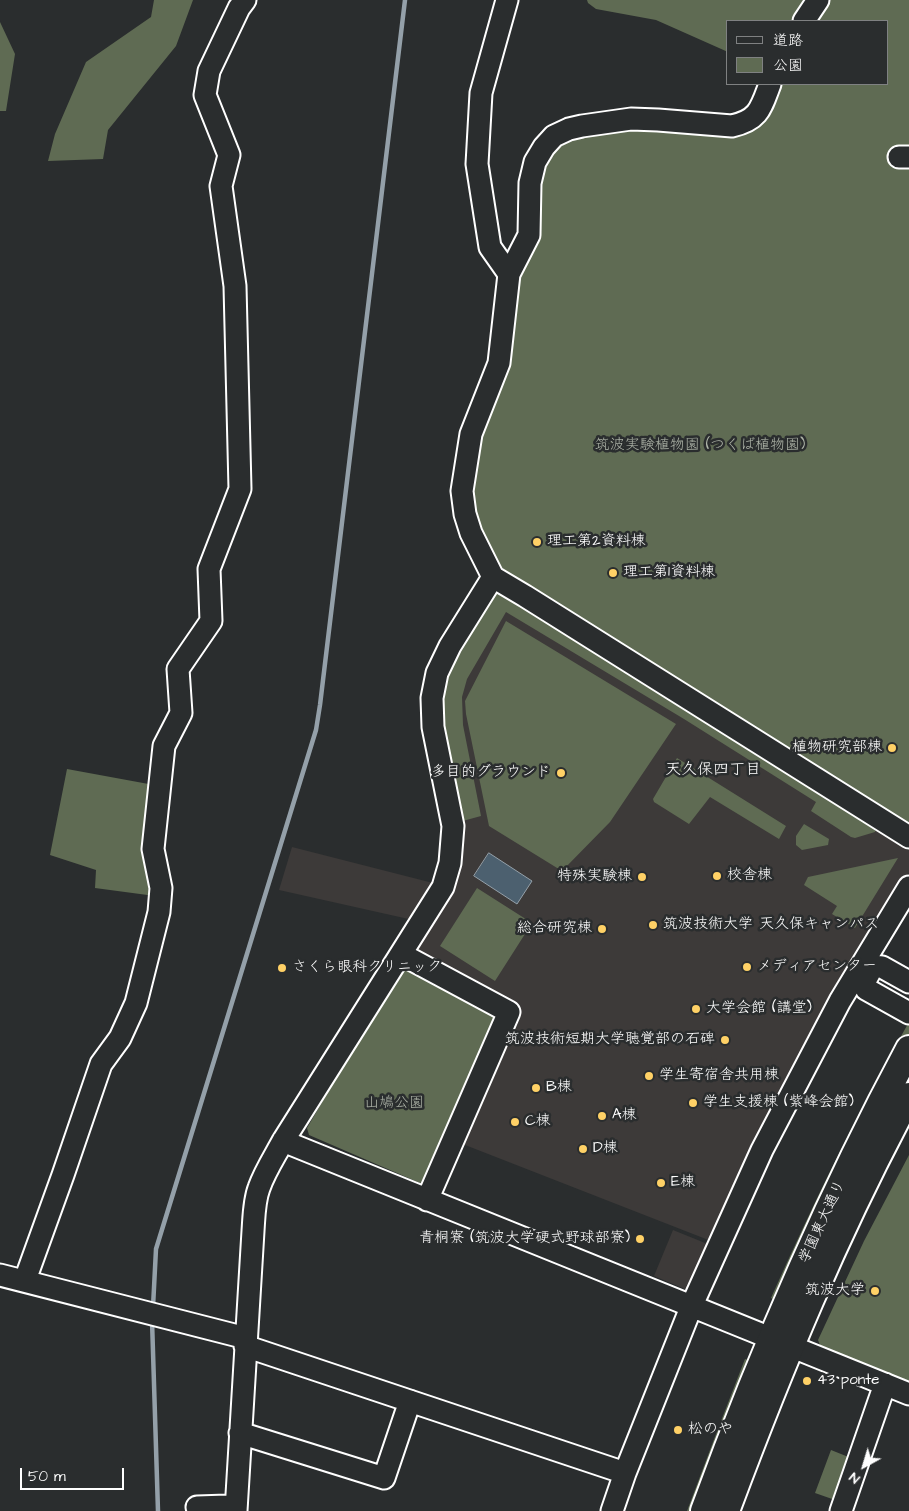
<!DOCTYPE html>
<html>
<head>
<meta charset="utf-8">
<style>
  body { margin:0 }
  #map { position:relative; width:909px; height:1511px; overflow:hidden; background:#2a2d2e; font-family:"Architects Daughter","Klee One",sans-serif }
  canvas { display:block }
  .legend { position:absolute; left:726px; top:20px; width:162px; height:65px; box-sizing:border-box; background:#2a2d2e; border:1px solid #7f8182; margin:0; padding:6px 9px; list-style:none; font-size:15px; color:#fff }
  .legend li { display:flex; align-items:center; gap:10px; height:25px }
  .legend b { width:25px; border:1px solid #7f8182 }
  .north { position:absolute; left:839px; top:1441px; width:50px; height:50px; -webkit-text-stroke:4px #2a2d2e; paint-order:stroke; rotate:219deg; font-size:14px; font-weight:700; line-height:20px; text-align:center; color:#fff }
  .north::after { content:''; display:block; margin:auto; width:18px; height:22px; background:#fff; clip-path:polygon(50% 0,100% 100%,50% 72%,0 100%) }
  .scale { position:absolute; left:20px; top:1468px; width:104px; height:22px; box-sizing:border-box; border:2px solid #fff; border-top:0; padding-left:6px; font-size:15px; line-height:18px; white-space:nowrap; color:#fff; -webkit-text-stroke:4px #2a2d2e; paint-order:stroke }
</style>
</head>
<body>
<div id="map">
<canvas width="909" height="1511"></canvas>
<ul class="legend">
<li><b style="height:6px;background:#2a2d2e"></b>道路</li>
<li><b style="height:14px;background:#5f6b53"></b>公園</li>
</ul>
<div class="north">N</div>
<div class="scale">50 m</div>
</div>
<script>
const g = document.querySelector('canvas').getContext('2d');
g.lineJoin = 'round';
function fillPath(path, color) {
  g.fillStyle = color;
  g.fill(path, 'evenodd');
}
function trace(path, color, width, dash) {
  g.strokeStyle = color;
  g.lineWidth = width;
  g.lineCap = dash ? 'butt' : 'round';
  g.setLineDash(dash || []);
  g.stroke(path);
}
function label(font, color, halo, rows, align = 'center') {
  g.font = font + ' "Architects Daughter","Klee One",sans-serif';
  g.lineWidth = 5;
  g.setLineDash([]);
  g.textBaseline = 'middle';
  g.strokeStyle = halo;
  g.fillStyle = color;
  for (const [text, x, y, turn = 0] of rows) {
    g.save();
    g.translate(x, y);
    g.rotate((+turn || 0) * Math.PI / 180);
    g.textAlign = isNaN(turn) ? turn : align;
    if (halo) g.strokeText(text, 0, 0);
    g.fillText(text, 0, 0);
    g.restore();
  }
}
const built = new Path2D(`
  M493,590L909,845V873L841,985L711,1241L460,1143L520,1006L501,994L495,998L415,955L412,947L454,881L440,724Z
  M292,847L433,883L413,920L279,890Z
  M673,1230L710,1245L693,1286L685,1289L654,1276Z`);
const green = new Path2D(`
  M154,0H193L176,46L108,130L103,159L48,161L55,134L86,62L151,17Z
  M587,0H811L796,21H728V52L656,20L596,9L588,3Z
  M826,0H909V828L495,569L470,498L476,438L535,196L551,154L559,145L580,132L623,126L735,131L776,84H888V21H811Z
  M0,22L15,54L6,111H0Z
  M500,589L876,828L875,832L855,838L851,837L811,811L816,802L684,719L506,612L467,679L462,697L463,725L481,816L459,822L440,724L444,678L493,590Z
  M506,621L676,724L610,822L562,871L489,826L466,714L465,701Z
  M677,758L786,826L779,839L710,797L689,824L654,802L653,799Z
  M67,769L154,785L155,896L95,888L96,870L50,855Z
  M804,824L829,839L828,845L802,850L796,845V836Z
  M898,858L855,928L832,914L837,906L804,885L808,877Z
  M477,888L532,923L495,981L440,946Z
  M407,966L494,1013L499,1021L427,1181L420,1183L309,1135L307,1128L400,968Z
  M909,1022V1034L863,1120L777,1301L771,1298C813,1204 858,1111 909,1022Z
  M909,1155V1387L823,1353L818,1340L864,1241Z
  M745,1359L751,1361L694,1511H687L716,1434Z
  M831,1450L851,1458L835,1500L815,1493Z`);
const water = new Path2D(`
  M489,853L532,881L517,904L474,876Z`);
const stream = new Path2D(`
  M153,1307L156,1249L316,730L320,705L405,0
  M152,1320L158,1511`);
const minor = new Path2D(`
  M507,0L481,93L477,164L490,247L509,274
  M804,21L818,0
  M899,157H909
  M493,577L525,596L909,837
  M401,954L509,1012L427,1200
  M909,982L882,967L873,966L864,983L866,989L909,1013
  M283,1141L909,1394
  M0,1275L246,1338
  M25,1280L63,1175L101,1064L120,1038L136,1003L159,912L161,888L153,849L164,746L181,713L178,669L211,621L209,569L240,489L235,286L221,186L229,155L205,95L209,71L239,8L245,0
  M245,1346L625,1473
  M240,1433L384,1478L410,1401
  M197,1507L227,1506L236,1507
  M236,1511L253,1231C254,1217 254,1201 259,1188C265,1171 275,1156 283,1141L443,887L450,863L453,826L433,727L432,698L437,673L450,646L493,577L471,533L465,514L462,491L471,434L499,363L509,274L529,235L530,183L535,162L544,147L554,136L569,129L582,126L631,119L658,120L732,126C759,120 761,108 770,84
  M612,1511L625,1473L692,1305L762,1150L840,1001L909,887
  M841,1511L885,1384`);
const major = new Path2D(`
  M704,1511C762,1353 829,1198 909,1049
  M726,1511C779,1369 837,1229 909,1096`);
const markers = [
  [537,542,5,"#ffd166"],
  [613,573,5,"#ffd166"],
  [892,748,5,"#ffd166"],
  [561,773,5,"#ffd166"],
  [717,876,5,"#ffd166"],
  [642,877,5,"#ffd166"],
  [653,925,5,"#ffd166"],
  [602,929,5,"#ffd166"],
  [747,967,5,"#ffd166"],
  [282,968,5,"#ffd166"],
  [696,1009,5,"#ffd166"],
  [725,1040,5,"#ffd166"],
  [649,1076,5,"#ffd166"],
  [536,1088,5,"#ffd166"],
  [693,1103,5,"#ffd166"],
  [602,1116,5,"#ffd166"],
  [515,1122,5,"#ffd166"],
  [583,1149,5,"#ffd166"],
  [661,1183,5,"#ffd166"],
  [640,1239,5,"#ffd166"],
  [875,1291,5,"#ffd166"],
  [807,1381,5,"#ffd166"],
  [678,1430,5,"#ffd166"]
];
const parkNames = [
  ["筑波実験植物園 (つくば植物園)",700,446],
  ["山鳩公園",394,1104]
];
const poiNames = [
  ["理工第2資料棟",547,542],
  ["理工第1資料棟",623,573],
  ["植物研究部棟",882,748,"right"],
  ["多目的グラウンド",551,773,"right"],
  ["校舎棟",727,876],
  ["特殊実験棟",632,877,"right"],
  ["筑波技術大学 天久保キャンパス",663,925],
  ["総合研究棟",592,929,"right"],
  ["メディアセンター",757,967],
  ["さくら眼科クリニック",292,968],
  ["大学会館 (講堂)",706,1009],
  ["筑波技術短期大学聴覚部の石碑",715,1040,"right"],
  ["学生寄宿舎共用棟",659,1076],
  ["B棟",546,1088],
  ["学生支援棟 (紫峰会館)",703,1103],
  ["A棟",612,1116],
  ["C棟",525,1122],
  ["D棟",593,1149],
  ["E棟",671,1183],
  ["青桐寮 (筑波大学硬式野球部寮)",630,1239,"right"],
  ["筑波大学",865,1291,"right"],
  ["43 ponte",817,1381],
  ["松のや",688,1430]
];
const streetNames = [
  ["学園東大通り",823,1222,-65]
];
const neighbourhoodNames = [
  ["天久保四丁目",713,771]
];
fillPath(built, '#3d3a39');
fillPath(green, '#5f6b53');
fillPath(water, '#4c606f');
trace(water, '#94a0a9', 1);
trace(stream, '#94a0a9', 4.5);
trace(minor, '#fff', 25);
trace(major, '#fff', 30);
trace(minor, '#2a2d2e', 21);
trace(major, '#2a2d2e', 26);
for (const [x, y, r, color] of markers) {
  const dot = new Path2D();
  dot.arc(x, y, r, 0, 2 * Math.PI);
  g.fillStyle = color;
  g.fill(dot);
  trace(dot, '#2a2d2e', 2);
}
label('15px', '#afb5a9', '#2a2d2e', parkNames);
label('15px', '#fff', '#2a2d2e', poiNames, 'left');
label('15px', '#fff', '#2a2d2e', streetNames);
label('16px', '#fff', '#2a2d2e', neighbourhoodNames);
</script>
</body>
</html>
